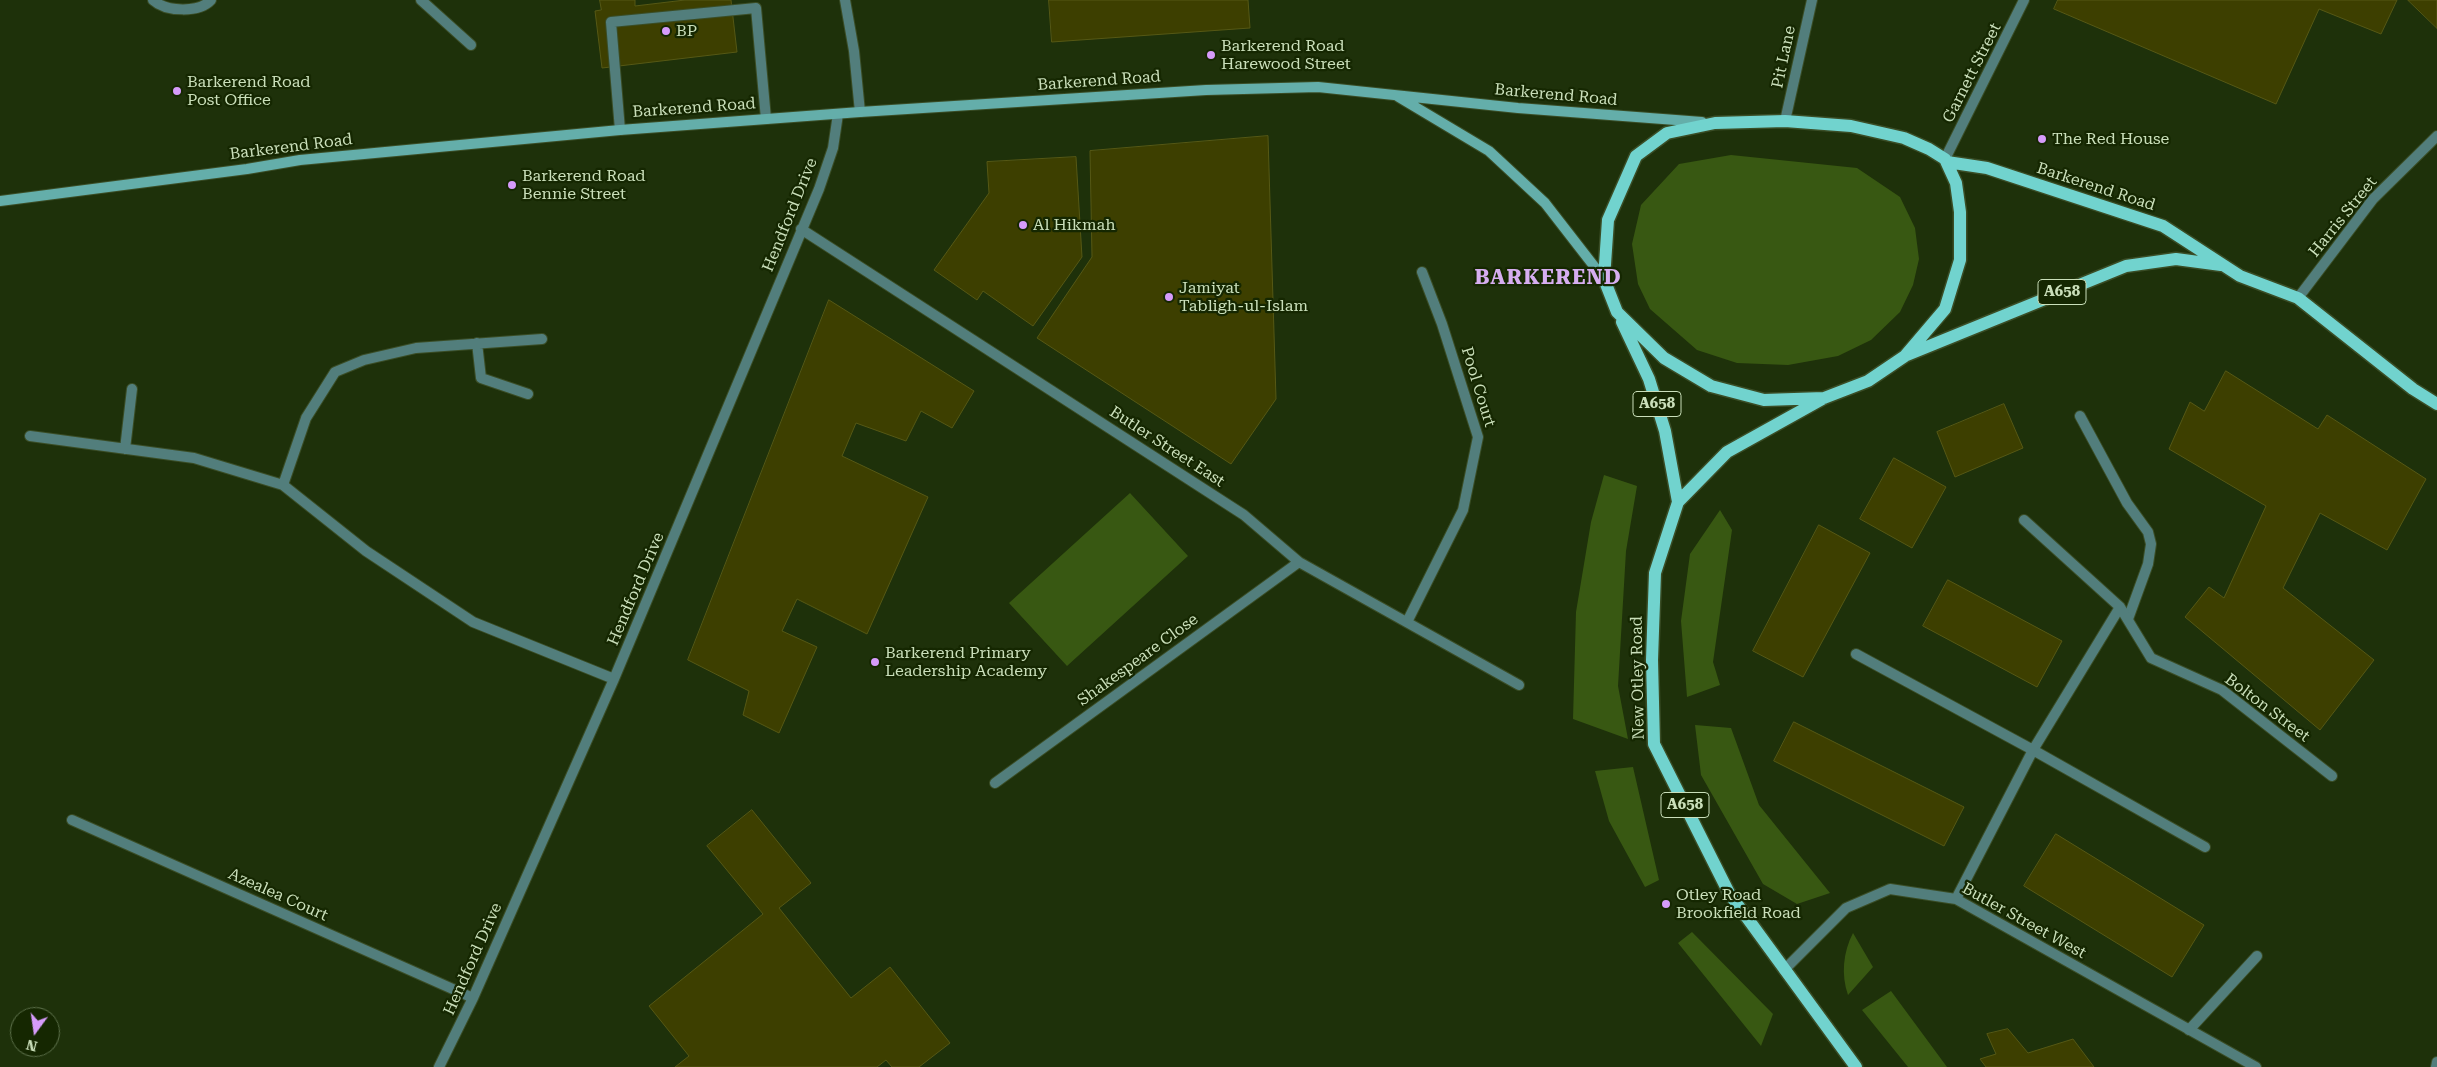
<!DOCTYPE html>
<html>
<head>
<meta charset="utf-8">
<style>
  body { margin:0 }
  #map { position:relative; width:2437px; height:1067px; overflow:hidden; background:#1e310a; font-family:"Roboto Serif",serif }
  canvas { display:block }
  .north { position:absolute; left:10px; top:1007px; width:50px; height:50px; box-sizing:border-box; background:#152701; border:1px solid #5d714b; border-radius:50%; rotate:194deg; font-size:14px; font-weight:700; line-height:20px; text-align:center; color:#cadfba }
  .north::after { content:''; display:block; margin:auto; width:18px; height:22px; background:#d69bfa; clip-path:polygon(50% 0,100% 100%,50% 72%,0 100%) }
</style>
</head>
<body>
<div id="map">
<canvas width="2437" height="1067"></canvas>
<div class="north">N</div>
</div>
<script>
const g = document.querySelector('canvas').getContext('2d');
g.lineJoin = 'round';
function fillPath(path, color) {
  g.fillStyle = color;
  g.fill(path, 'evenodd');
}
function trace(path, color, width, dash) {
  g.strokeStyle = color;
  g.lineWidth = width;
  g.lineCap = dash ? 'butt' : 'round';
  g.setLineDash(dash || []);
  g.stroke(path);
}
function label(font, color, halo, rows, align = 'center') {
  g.font = font + ' "Roboto Serif",serif';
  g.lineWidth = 4.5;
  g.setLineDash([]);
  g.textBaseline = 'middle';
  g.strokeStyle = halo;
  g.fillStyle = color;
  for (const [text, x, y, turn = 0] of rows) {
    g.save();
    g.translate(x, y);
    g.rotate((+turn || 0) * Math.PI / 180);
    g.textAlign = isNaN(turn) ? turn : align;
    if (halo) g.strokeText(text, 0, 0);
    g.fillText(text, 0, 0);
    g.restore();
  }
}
const green = new Path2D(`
  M1731,155L1857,168L1900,197L1915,228L1919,259L1913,285L1900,312L1871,340L1838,356L1788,365L1737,363L1697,350L1650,309L1638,284L1632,244L1641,205L1679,164Z
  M1604,475L1637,486L1626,551L1618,686L1628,739L1573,719L1576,612L1591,522Z
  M1130,493L1188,556L1067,666L1009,603Z
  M1720,510L1732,530L1713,662L1720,685L1687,697L1681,621L1690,554Z
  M1695,725L1731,728L1759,805L1830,893L1797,904L1763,884L1701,775Z
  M1633,767L1659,880L1645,887L1609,821L1595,771Z
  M1692,932L1773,1014L1761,1046L1678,943Z
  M1853,933L1873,967L1848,995C1841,975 1843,952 1853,933Z
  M1891,991L1947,1067H1908L1862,1010Z`);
const building = new Path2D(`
  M600,0H635V6L685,0H731L737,52L602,68L595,11L601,10Z
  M1049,0H1248L1250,28L1052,42Z
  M2058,0H2397L2381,34L2319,9L2276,104L2054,9Z
  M2408,0H2437V28Z
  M1268,136L1276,399L1231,464L1037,338L1092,257L1090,151Z
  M1076,157L1082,257L1033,326L983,291L977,300L934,270L989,193L987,162Z
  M829,300L974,391L952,428L921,411L906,441L856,423L842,456L928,497L867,634L797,599L782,631L817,647L779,733L743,715L749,691L688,660Z
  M2226,371L2318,429L2327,415L2426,479L2387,550L2320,513L2283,588L2374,660L2320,730L2185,617L2209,587L2224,598L2266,506L2169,449L2190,402L2204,411Z
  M2004,404L2023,448L1955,477L1937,432Z
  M1894,458L1946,487L1912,548L1860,519Z
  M1819,525L1870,553L1803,677L1753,651Z
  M1948,580L2062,641L2037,687L1923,626Z
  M1794,722L1964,807L1944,846L1774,761Z
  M752,810L811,883L779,908L851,998L890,967L950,1043L919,1067H892L886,1060L877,1067H675L689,1056L649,1006L763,914L707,846Z
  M2056,834L2204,925L2172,977L2024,886Z
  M2008,1029L2028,1053L2073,1039L2094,1067H1986L1980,1059L1996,1054L1987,1034Z`);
const service = new Path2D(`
  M153,0C166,12 199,13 211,0
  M1785,121L1812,0
  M620,130L611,22L756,8L766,119
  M1945,159L2024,0
  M2080,416L2127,503L2148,532L2151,544L2148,564L2128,619
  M2189,1030L2257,956`);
const minor = new Path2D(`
  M421,0L471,45
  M845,0L854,51L860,112
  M801,229L1244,515L1299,562L1519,685
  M2298,298L2373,199L2437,136
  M477,343L481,378L528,394
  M30,436L194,458L283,485L366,551L473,622L614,679
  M125,449L132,389
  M283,485L306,418L335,372L364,360L416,348L542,339
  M2024,520L2120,607L2151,658L2222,690L2332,776
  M1407,622L1463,510L1478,437L1442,324L1422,272
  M1856,654L2033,750L2205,847
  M995,783L1299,562
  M72,820L473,998
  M1956,899L2033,750L2120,607
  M1784,970L1846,908L1890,889L1956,899L2256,1067
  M439,1067L473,998L614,679L819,189L833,148L838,114
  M2436,1067L2437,1062`);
const secondary = new Path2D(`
  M1397,96L1489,151L1545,203L1604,279
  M0,201L247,169L300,160L620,130L860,112L1206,90L1318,87L1518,108L1702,122`);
const primary = new Path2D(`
  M1947,162L1987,168L2163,226L2240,276L2298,298L2413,389L2437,404
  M1622,322L1649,379L1665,431L1678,502
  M1907,355L2126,266L2176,259L2221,265
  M1824,398L1764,400L1711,386L1664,358L1617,312L1604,279L1608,220L1636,156L1667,133L1715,123L1785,121L1851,126L1904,138L1929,149L1945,159L1956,183L1960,212V260L1945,309L1905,356L1868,381L1824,398L1727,452L1678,502L1655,573L1652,660L1654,744L1729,893L1856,1067`);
const markers = [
  [666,31,5,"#d69bfa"],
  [1211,55,5,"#d69bfa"],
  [177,91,5,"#d69bfa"],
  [2042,139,5,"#d69bfa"],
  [512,185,5,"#d69bfa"],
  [1023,225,5,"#d69bfa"],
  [1169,297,5,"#d69bfa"],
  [875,662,5,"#d69bfa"],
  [1666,904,5,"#d69bfa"]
];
const shields = [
  [2062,292,48],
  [1657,404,48],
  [1685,805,48]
];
const shieldNames = [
  ["A658",2062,292],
  ["A658",1657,404],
  ["A658",1685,805]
];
const poiNames = [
  ["BP",676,31],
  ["Barkerend Road",1221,46],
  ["Harewood Street",1221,64],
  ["Barkerend Road",187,82],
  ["Post Office",187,100],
  ["The Red House",2052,139],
  ["Barkerend Road",522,176],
  ["Bennie Street",522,194],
  ["Al Hikmah",1033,225],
  ["Jamiyat",1179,288],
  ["Tabligh-ul-Islam",1179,306],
  ["Barkerend Primary",885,653],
  ["Leadership Academy",885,671],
  ["Otley Road",1676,895],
  ["Brookfield Road",1676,913]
];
const streetNames = [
  ["Pit Lane",1784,57,-78],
  ["Garnett Street",1972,73,-63],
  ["Barkerend Road",1099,81,-4],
  ["Barkerend Road",1556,95,5],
  ["Barkerend Road",694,108,-4],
  ["Barkerend Road",291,147,-7],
  ["Barkerend Road",2096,187,18],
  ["Hendford Drive",790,215,-68],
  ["Harris Street",2343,217,-51],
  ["Pool Court",1478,387,73],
  ["Butler Street East",1167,447,33],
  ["Hendford Drive",636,589,-67],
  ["Shakespeare Close",1138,660,-36],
  ["New Otley Road",1638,678,-91],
  ["Bolton Street",2267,708,37],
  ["Azealea Court",278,895,24],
  ["Butler Street West",2024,921,29],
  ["Hendford Drive",473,959,-66]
];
const districtNames = [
  ["BARKEREND",1548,278]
];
fillPath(green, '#385812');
fillPath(building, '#3d3f00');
trace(building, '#565815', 1);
trace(service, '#3a4d26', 12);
trace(minor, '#3a4d26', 12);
trace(secondary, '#3a4d26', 12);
trace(primary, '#3a4d26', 15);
trace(service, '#527e7c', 10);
trace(minor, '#527e7c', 10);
trace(secondary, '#64aeaa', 10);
trace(primary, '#71d3ce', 12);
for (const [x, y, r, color] of markers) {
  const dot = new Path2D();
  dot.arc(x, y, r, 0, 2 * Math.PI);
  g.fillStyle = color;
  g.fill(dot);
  trace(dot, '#152701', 2);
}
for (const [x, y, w] of shields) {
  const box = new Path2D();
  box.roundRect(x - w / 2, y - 12.5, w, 25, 4);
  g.fillStyle = '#152701';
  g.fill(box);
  trace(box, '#cadfba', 1);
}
label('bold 15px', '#cadfba', null, shieldNames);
label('16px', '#cadfba', '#152701', poiNames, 'left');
label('16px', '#cadfba', '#152701', streetNames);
g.letterSpacing = '1px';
label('bold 21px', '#d6aef0', '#152701', districtNames);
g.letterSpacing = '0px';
</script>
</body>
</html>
